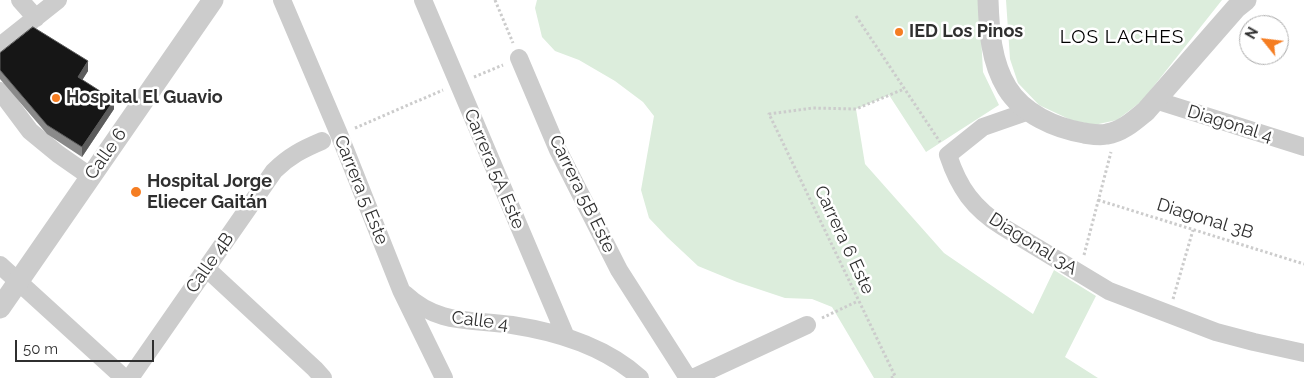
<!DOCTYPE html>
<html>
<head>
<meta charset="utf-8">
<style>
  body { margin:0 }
  #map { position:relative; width:1304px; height:378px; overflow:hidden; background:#fff; font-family:Raleway,sans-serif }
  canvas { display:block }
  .north { position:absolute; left:1239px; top:15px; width:50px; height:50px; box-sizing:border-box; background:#fff; border:1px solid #acacac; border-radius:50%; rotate:299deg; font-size:14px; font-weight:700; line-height:20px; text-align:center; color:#2f2f2f }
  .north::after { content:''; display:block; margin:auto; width:18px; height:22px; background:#f57d22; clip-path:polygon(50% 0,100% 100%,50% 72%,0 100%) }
  .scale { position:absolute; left:15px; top:340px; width:139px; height:22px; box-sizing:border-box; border:2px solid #2f2f2f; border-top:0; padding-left:6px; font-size:15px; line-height:18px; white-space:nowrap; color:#2f2f2f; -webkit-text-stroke:4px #fff; paint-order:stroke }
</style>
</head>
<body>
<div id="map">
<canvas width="1304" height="378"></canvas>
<div class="north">N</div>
<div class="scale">50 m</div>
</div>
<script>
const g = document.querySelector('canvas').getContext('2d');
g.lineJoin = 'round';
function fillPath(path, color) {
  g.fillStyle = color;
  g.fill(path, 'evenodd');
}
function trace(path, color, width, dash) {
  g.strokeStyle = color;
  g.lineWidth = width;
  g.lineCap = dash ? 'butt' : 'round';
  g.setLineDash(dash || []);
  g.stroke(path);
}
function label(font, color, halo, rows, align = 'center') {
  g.font = font + ' Raleway,sans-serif';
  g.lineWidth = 5;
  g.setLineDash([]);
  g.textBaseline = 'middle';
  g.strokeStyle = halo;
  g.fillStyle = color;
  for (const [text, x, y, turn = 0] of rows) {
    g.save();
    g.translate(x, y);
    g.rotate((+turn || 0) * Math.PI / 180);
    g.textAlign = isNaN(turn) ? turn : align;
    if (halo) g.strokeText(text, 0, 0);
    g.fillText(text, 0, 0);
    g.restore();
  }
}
const green = new Path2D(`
  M537,0H979L983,72L999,105L926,152L889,95L856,109L865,164L944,253L1033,314L1054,270L1096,296L1065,357L1098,378H874L832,307L812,299L785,298L737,282L698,266L667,237L649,218L641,190L654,116L643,102L615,81L579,60L555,51L542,37L535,8Z
  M1006,0H1222L1142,101L1117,120L1094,125L1071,120L1039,105L1018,83L1010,59Z`);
const path = new Path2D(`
  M495,0L513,43
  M856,16L940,142
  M474,77L503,65
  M355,128L443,90
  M1098,200L1304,264
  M1084,255L1111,152
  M1173,299L1193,230
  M822,318L858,301
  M891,378L895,376L769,114L813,108L856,109L904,89`);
const minor = new Path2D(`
  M20,0L36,18
  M282,0L339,134L401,290L444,378
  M423,0L566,337
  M0,46L58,0
  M519,58L558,150L619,270L688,378
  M0,91L30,131L58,154L91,177
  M1155,100L1304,147
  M1029,111L983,127L948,155C959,188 973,208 1003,227L1109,291L1216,332L1254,342L1304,353
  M0,265L124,378
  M206,268L315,369L323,378
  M405,294C438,325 471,319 512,325C558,332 605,346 640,378
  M130,378L274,171C289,156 303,149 322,141
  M693,378L807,325`);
const tertiary = new Path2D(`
  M988,0C989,30 991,62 1007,88C1023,114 1055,128 1084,133C1091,134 1100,136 1107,134C1122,132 1135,120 1146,111L1236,8L1246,0
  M0,308L213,0`);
const wall = new Path2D(`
  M0,53L88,71L82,80L114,109L82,157L47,134L0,79Z`);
const shadedWall = new Path2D(`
  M88,61V71L78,87V77Z
  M114,100V109L82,157V147Z`);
const building = new Path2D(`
  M33,27L88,61L78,77L114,100L82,147L47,125L0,70V53Z`);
const markers = [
  [899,32,5,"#f57d22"],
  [56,98,5,"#f57d22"],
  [136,192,6,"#f57d22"]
];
const poiNames = [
  ["IED Los Pinos",909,32],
  ["Hospital El Guavio",66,98],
  ["Hospital Jorge",147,182],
  ["Eliecer Gaitán",147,203]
];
const streetNames = [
  ["Diagonal 4",1230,124,17],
  ["Calle 6",106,154,-55],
  ["Carrera 5A Este",494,169,67],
  ["Carrera 5 Este",361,190,68],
  ["Carrera 5B Este",582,194,64],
  ["Diagonal 3B",1205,219,17],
  ["Carrera 6 Este",844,240,65],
  ["Diagonal 3A",1033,244,32],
  ["Calle 4B",210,263,-55],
  ["Calle 4",480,321,7]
];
const neighbourhoodNames = [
  ["LOS LACHES",1122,37]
];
fillPath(green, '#dceddc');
trace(path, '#ccc', 3, [2.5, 2.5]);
trace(minor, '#ccc', 18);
trace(tertiary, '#ccc', 21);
fillPath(wall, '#8a8a8a');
fillPath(shadedWall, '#5c5c5c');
fillPath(building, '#161616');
trace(building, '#5c5c5c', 1);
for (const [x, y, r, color] of markers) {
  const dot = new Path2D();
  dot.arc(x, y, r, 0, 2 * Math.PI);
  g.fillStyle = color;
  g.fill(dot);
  trace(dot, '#fff', 2);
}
label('bold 18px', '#2f2f2f', '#fff', poiNames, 'left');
label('18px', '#2f2f2f', '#fff', streetNames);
g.letterSpacing = '1px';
label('19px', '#000', '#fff', neighbourhoodNames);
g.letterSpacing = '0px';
</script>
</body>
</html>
